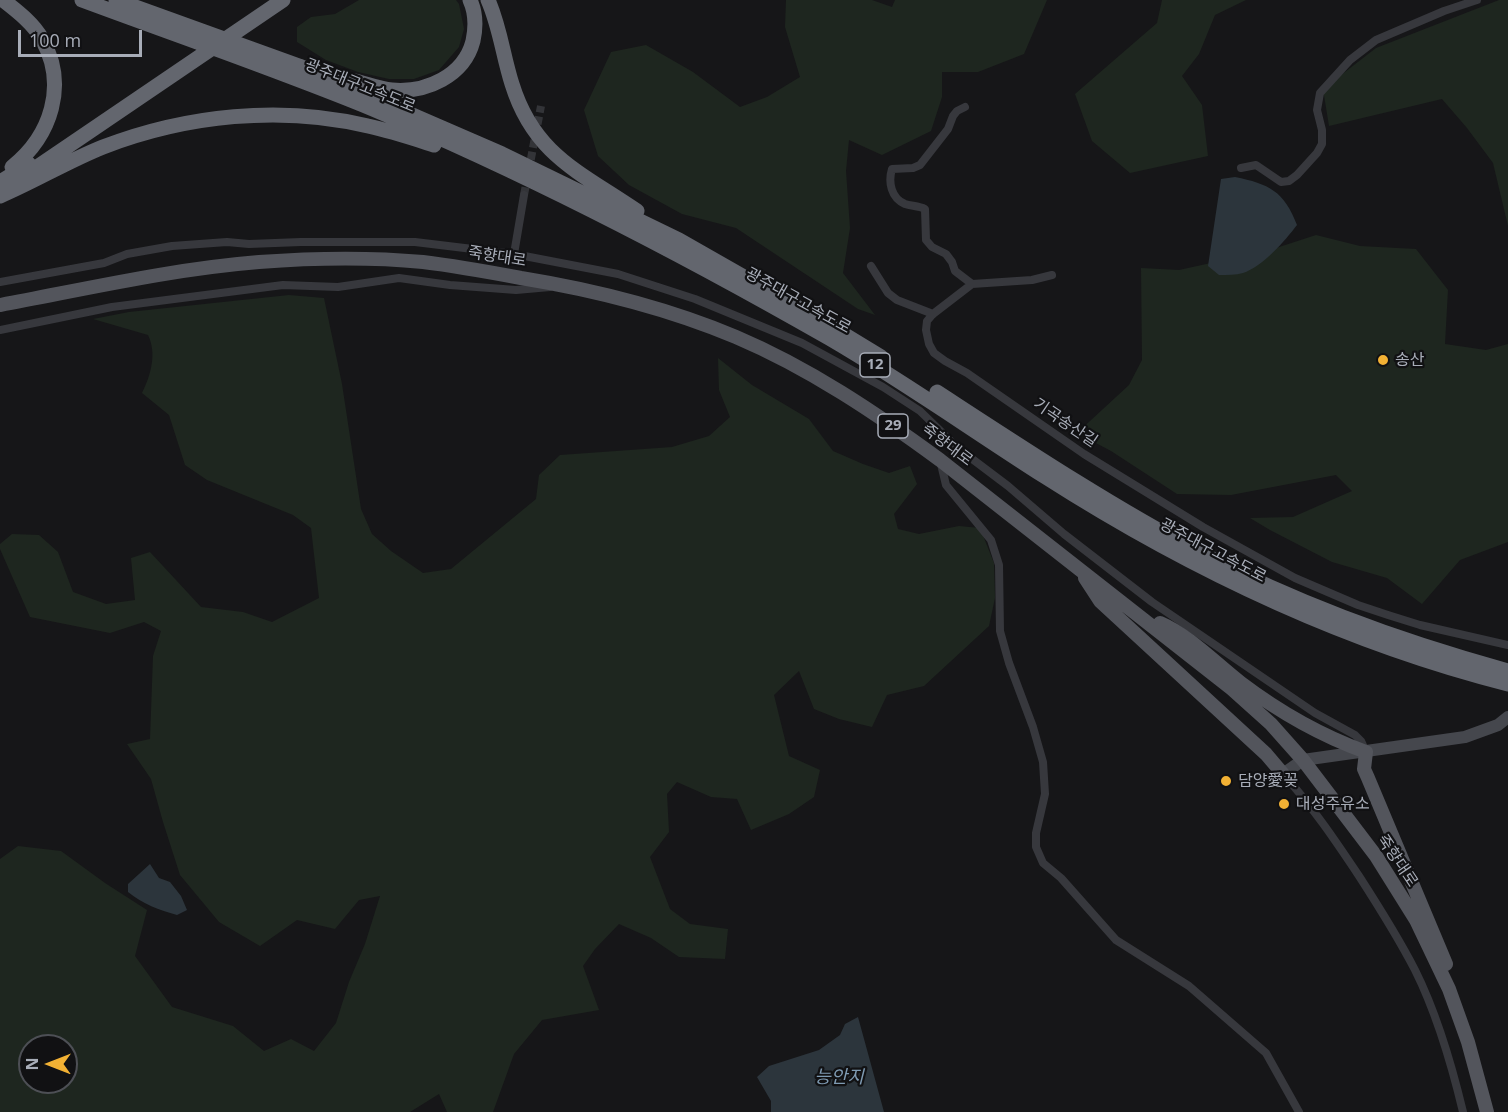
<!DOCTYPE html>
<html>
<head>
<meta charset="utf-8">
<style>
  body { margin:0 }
  #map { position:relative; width:1508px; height:1112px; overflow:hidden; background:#161618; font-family:"Open Sans",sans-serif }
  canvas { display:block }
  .north { position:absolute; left:18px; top:1034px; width:60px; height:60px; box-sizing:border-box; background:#111113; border:2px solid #4d4f55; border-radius:50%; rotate:270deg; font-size:16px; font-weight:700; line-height:24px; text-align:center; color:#a8adb8 }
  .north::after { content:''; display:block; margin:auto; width:21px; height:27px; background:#f2b134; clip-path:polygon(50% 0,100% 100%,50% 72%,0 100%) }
  .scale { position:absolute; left:18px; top:30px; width:124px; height:27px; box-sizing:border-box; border:3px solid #a8adb8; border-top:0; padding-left:8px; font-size:18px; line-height:21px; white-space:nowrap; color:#a8adb8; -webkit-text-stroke:4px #111113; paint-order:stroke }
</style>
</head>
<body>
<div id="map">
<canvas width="1508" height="1112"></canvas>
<div class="north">N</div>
<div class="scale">100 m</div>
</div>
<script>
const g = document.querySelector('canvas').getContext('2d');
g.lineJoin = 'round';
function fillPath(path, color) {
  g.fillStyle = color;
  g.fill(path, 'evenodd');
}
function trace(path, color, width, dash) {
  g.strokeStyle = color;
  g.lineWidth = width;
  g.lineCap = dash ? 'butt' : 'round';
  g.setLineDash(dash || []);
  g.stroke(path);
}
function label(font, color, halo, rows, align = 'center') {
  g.font = font + ' "Open Sans","Noto Sans KR",sans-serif';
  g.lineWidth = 4.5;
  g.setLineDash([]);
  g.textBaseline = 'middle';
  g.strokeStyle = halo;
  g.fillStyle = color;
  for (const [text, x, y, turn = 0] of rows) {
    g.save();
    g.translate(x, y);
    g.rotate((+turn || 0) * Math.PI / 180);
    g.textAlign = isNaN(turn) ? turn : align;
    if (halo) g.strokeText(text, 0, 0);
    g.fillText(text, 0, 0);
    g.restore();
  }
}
const green = new Path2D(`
  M359,0H456L459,4L464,29L459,47L439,70L414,79H389L358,72L326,60L297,42V27L311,17L335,14Z
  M786,0H872L892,7L895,0H1047L1024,54L978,72H942V97L931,131L882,155L849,140L846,171L850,228L843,273L875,315L858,309L736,228L682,214L629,185L598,156L584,110L611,52L646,45L693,72L740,107L767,97L800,77L785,27Z
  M1162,0H1246L1215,15L1199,54L1182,76L1202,105L1208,156L1130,173L1092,141L1075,94L1157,23Z
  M1499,0H1508V226L1493,163L1467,128L1442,99L1329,126L1323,89L1376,48Z
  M1316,235L1360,246L1416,249L1448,290L1445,344L1486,350L1508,344V542L1460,560L1422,604L1387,578L1332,562L1270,530L1250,518L1293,517L1352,491L1336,475L1231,495L1177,494L1111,451L1077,433L1129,385L1142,360L1141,268L1179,270L1270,250Z
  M289,295L324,298L342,384L361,509L372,534L391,551L423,573L451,569L536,499L539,475L560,455L672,447L709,436L730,417L719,390L718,358L752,385L809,419L833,451L863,464L889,473L910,466L917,484L894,514L898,529L919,534L959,526L980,528L994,563L995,598L989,626L924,686L887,695L872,727L839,719L814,709L799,671L774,695L789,756L820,770L814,797L789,814L751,830L737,799L711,797L677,782L667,794L669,832L650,857L670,909L690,924L728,929L725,959L679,957L651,938L619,924L595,949L583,966L599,1010L542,1020L514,1054L493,1112H447L439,1094L410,1112H0V859L18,846L61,851L105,883L147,910L135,956L172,1007L233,1026L264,1051L291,1039L314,1051L336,1023L349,982L365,944L380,896L359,900L335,929L297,920L260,946L219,922L180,875L163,822L151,779L127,744L150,739L153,656L161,631L144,622L110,633L30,617L0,549V544L12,534L39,535L58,552L73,592L106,604L135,600L131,558L150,552L201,607L243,612L272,622L319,598L311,528L293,515L207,480L185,465L169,415L142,393C151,375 157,353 148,335L93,319L129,312ZM30,1046H66V1082H30Z`);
const water = new Path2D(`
  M1235,177C1269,184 1284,191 1297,225C1285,241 1262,267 1243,273C1236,275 1227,275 1219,275L1208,266L1221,179Z
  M150,864L159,878L170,882L181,896L187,910L177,915C159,910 143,904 128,892V884Z
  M858,1017L884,1112H771V1101L757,1077L769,1066L819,1050L840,1035L845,1024Z`);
const streetTunnel = new Path2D(`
  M524,195L541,106`);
const street = new Path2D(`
  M965,107L957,111L953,116L948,129L920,165L913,168L892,169C888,182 891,198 905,204C911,206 919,206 925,209L926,240L932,247L946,254L952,262L955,271L972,284L933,314L927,321L926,330L929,344L934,353L945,361L967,373L1084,454L1203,527L1295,578L1358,605L1388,615L1420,625L1508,645
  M1241,168L1256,165L1281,182L1289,181L1297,175L1317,153L1322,144V130L1317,110L1320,93L1350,60L1376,40L1444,11L1477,0
  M514,254L524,195
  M871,266L888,293L897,300L933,314
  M0,282L104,263L127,254L172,246L227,242L249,244L301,242H415L514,254L618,274L695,299L802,343L883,387L920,411L959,449L1008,486L1064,534L1152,602L1315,713L1355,735L1361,741L1366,752
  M972,284L1032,280L1052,275
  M0,330L112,307L283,285L338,287L399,278L450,285L516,290L550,287
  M940,460L946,485L991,540L999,565L1000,631L1009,663L1033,727L1043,762L1045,794L1036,833V847L1043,863L1061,878L1116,940L1189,986L1266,1053L1299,1112
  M1283,774C1312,806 1335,840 1359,876C1379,907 1398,937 1415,970C1436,1012 1452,1066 1463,1112`);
const secondary = new Path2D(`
  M1283,774L1303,760L1465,737L1498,725L1508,717`);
const primary = new Path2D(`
  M0,305C86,289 172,269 259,262C313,258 369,257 423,262C456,266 489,272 521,278C595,290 667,308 736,337C809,368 876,413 940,460L1232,689L1271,724L1303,760L1376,856L1416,920L1449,989L1468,1042L1487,1112
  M1085,578L1100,601L1266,754L1283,774
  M1160,623C1190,636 1215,663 1241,683C1278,711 1322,736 1366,752L1364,769L1368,778L1446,964`);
const highway = new Path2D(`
  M3,0C17,11 33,23 42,39C68,85 51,136 12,167
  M82,0C179,36 278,70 373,109C530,175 682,254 829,338C903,381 972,430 1044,476C1188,568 1342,642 1508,684
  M116,0L299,66L502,154L679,240L830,326L881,357
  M488,0C500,27 503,56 512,84C534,155 580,172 637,211
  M355,81C367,84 380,89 392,90C426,93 464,76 473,41C476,27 476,13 470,0
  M24,176L283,0
  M0,182L29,164
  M0,196C35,181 68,161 103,147C186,115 281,105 368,126C391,131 412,138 434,145
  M937,392C1023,448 1109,505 1200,553C1297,604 1402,642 1508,671`);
const markers = [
  [1383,360,6,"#f2b134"],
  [1226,781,6,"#f2b134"],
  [1284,804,6,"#f2b134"]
];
const shields = [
  [875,365,30],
  [893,426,30]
];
const shieldNames = [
  ["12",875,365],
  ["29",893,426]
];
const streetNames = [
  ["광주대구고속도로",360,86,22],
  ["죽향대로",497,257,9],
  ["광주대구고속도로",798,301,29],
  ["기곡송산길",1065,423,34],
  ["죽향대로",947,445,37],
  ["광주대구고속도로",1213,551,28],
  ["죽향대로",1397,861,56]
];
const poiNames = [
  ["송산",1395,360],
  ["담양愛꽂",1238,781],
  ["대성주유소",1296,804]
];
const waterNames = [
  ["능안지",839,1078]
];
fillPath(green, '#1e261f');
fillPath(water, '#2c353c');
trace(streetTunnel, '#333438', 8, [8, 4]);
trace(street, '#37383d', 8);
trace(secondary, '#45474d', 12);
trace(primary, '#53555c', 14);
trace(highway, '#63666e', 15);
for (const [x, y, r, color] of markers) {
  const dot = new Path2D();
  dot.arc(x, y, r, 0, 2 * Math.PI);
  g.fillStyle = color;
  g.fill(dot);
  trace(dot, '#111113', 2);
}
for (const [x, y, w] of shields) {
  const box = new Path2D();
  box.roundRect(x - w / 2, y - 12, w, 24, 4.5);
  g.fillStyle = '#111113';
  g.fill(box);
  trace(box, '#a8adb8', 1.5);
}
label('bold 15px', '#a8adb8', null, shieldNames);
label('16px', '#a8adb8', '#111113', streetNames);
label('16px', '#a8adb8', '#111113', poiNames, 'left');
label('italic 18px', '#7f9bb3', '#111113', waterNames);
</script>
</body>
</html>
